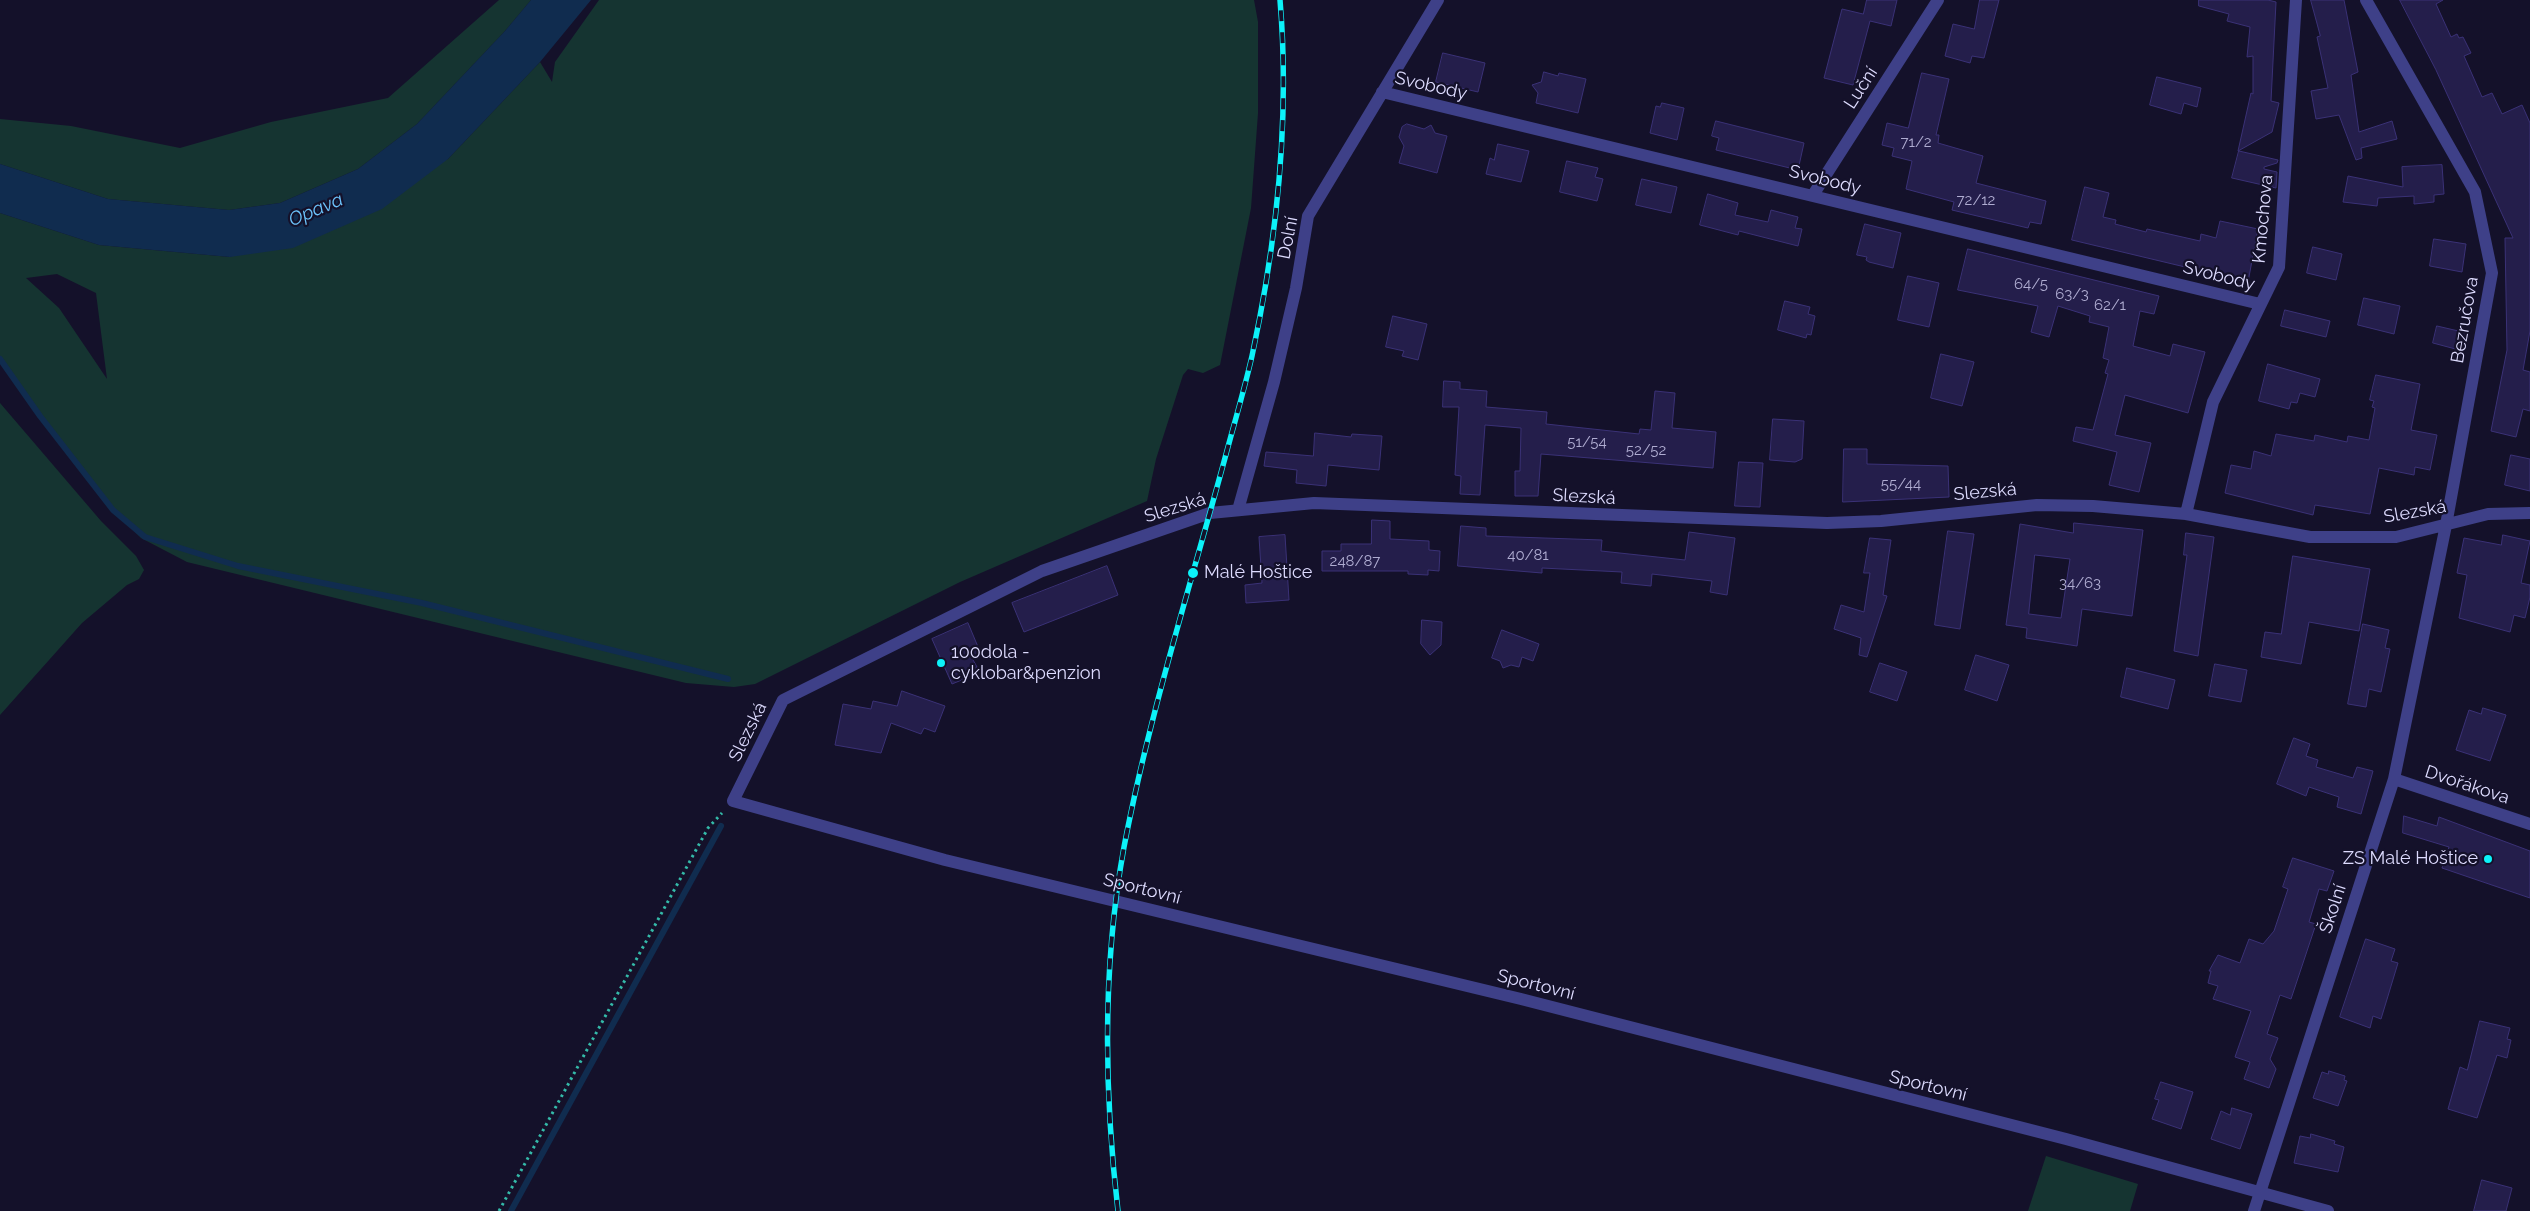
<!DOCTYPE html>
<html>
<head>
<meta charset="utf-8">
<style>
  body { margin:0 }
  canvas { display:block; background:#14112a }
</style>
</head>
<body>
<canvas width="2530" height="1211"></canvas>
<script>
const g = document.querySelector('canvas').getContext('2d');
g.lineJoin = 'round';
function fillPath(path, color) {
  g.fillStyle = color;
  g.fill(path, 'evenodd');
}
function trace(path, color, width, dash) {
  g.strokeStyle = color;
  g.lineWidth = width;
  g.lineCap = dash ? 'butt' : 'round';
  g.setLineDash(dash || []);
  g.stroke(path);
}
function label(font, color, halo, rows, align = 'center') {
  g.font = font + ' Raleway,sans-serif';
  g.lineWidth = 4.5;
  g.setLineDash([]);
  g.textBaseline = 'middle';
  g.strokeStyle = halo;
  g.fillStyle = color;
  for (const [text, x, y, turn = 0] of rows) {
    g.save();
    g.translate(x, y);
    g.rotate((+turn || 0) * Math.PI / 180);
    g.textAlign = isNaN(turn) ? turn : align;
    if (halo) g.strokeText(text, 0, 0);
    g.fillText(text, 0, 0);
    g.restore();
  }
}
const green = new Path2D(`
  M499,0H531L505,31L417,124L358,169L280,203L229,210L108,199L0,164V119L71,126L180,148L271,122L388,98Z
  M599,0H1254L1258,22V113L1251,208L1220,365L1203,373L1188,369L1183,375L1156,459L1147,501L960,582L755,684L734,687L686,683L187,562L141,538L115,512L79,470L0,361V213L99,245L230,257L448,159L540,62L552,82L555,62ZM57,274L96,293L107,379L59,308L26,278Z
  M0,403L101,521L136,556L144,570L139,579L127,585L82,623L0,715Z
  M2046,1156L2138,1184L2130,1211H2028Z`);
const water = new Path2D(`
  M531,0H591L540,62L448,159L382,209L293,248L230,257L99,245L0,213V164L108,199L229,210L280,203L358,169L417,124L505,31Z`);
const stream = new Path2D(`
  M0,359L40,416L113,510L145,537L238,566L422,603L728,679
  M511,1211L721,826`);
const building = new Path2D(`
  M1867,0H1897L1891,26L1870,21L1853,85L1824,78L1842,9L1863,14Z
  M1980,0H1999L1984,58L1972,56L1970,63L1945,56L1953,24L1974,29Z
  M2199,0H2268L2276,2L2271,101L2279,103L2272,132L2238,151L2251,93L2253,94V56L2247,57L2250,27L2227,21L2229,14L2199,6Z
  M2311,0H2344L2358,72L2351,75L2359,132L2392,121L2397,139L2361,148L2362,158L2356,160L2339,115L2316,119L2311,91L2328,88L2317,37L2320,36Z
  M2400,0H2443L2436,4L2451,37L2457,34L2459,38L2463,37L2471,53L2464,56L2482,97L2492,93L2502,114L2522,105L2530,123V331L2523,370L2530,372V411L2523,409L2516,437L2491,431L2507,350L2505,238H2513L2436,70Z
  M1443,53L1485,63L1478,92L1436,82Z
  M1544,72L1558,76L1559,73L1586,79L1578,113L1536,103L1538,93L1532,85L1541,82Z
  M1922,73L1949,79L1936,135H1939L1938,143L1983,156L1976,183L2046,201L2041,224L2030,222L2028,228L1952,210L1954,202L1906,189L1912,161L1892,156L1894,148L1882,145L1887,123L1908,128Z
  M2157,77L2201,88L2197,107L2184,103L2181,114L2150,105Z
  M1662,103L1684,108L1677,140L1650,133L1656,106L1660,107Z
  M1716,121L1804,143L1798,170L1716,150L1719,138L1712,136Z
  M1407,124L1424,129L1431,125L1435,133L1447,136L1437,173L1399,163L1404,146L1399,137L1402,127Z
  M1498,144L1529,151L1521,182L1486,174L1490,158L1494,160Z
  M2239,151L2278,160L2277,163L2264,167V169L2277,172L2276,188L2232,178Z
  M1567,161L1598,168L1595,177L1603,179L1597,201L1560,192Z
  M2442,165L2444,194L2434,195V202L2414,204V196L2378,198L2377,206L2343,202L2348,176L2403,187L2402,167Z
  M1642,179L1677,187L1671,213L1636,205Z
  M2085,187L2109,193L2103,217L2116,220L2115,224L2146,232L2147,229L2200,241L2201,234L2216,238L2220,221L2258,229L2248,282L2072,240Z
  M1708,194L1738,203L1735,215L1768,222L1771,210L1798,217L1795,228L1802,229L1798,246L1739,231L1738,235L1700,225Z
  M1865,224L1901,233L1893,268L1869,262L1866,260L1867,257L1857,255Z
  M2434,239L2466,244L2462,272L2430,266Z
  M2313,247L2342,254L2336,280L2307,273Z
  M1968,249L2159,296L2154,314L2140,311L2133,346L2170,356L2173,344L2205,352L2188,413L2125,395L2115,435L2151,443L2139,492L2109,485L2117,452L2073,441L2076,427L2093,430L2108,374L2105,373L2109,360L2103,358L2109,327L2089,322L2090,316L2058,306L2049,337L2031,332L2038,306L1958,290Z
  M1908,276L1939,283L1929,327L1898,320Z
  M2364,298L2400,306L2394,334L2358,325Z
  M1785,301L1810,307L1808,314L1815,316L1811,335L1807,334L1806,338L1778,330Z
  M2285,310L2330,321L2326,337L2281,326Z
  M1393,316L1427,324L1418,360L1402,356L1404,351L1386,347Z
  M2437,326L2467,333L2463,351L2433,343Z
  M1941,354L1974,362L1962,406L1931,398Z
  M2268,364L2320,379L2315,397L2300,393L2297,403L2291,402L2289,409L2259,401Z
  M2376,375L2420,384L2411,430L2437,435L2430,470L2415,467L2414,475L2379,468L2370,514L2315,505L2313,515L2225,493L2231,465L2251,469L2254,451L2271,456L2276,434L2314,441L2315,435L2347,442L2348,436L2369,440L2375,408L2372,407L2374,401L2370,400Z
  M1444,381L1460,382V389L1487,391L1486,407L1547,412L1546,424L1639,434L1640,429L1651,430L1655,391L1675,393L1672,428L1716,432L1713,468L1541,454L1538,496H1515V471H1520L1521,428L1485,425L1480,495L1460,494L1461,476L1455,475L1459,407H1443Z
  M1773,419L1804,421L1802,459L1795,462L1770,460Z
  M1315,433L1351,437L1352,434L1382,436L1379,470L1328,465L1326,486L1296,483L1297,470L1264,466L1266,452L1313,456Z
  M1844,449H1867V464L1948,466L1949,497L1843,502Z
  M2511,455L2530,459V491L2505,485Z
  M1739,462L1763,463L1760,507L1735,506Z
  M1372,520L1390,521V539L1429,541V550L1440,551L1439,571L1428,570V575L1408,574V571H1322V551H1341V544H1371Z
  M2074,523L2143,530L2132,616L2082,609L2077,646L2026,638L2027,628L2006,625L2020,524L2073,533ZM2035,555L2070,559L2061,618L2029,614Z
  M1461,526L1486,528V536L1602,540L1601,551L1685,560L1689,532L1735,538L1727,595L1710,592L1712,581L1652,574L1651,586L1621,583L1622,572L1542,568V573L1458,566Z
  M1948,531L1974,534L1960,629L1935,625Z
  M2186,533L2214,537L2198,656L2174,651L2187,555H2184Z
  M1285,535L1289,600L1246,603L1245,585L1262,583L1259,537Z
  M2503,535L2530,541L2521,583L2530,585V597L2525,618L2514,615L2510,632L2459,618L2467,575L2457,573L2464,538L2501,545Z
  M1870,538L1891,540L1883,595L1887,596L1867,657L1859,655L1861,638L1834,629L1841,605L1864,612L1870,573H1864Z
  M2293,556L2370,569L2359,631L2309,622L2301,664L2261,657L2265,632L2281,634Z
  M1107,566L1118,595L1024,632L1012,603Z
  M1422,620L1442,622L1441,645L1430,655L1421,644Z
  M968,623L981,654L972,658L977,667L974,669L976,674L952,684L932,639Z
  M2363,624L2389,630L2385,648L2390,649L2381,692L2369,689L2366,707L2348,704Z
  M1502,630L1539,644L1533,661L1522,657L1519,667L1511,665L1503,668L1500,661L1492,658Z
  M1976,655L2009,665L1997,701L1965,690Z
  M1880,663L1907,672L1897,701L1870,692Z
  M2215,664L2247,670L2241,702L2209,696Z
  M2127,668L2175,680L2168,709L2121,697Z
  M902,691L945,706L935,732L924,728L921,734L891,723L881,753L835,745L843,704L871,709L873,701L897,706Z
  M2483,708L2506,715L2490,761L2456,750L2469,710L2481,714Z
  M2294,738L2310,744L2306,756L2318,760L2316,767L2353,778L2357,767L2373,771L2361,814L2337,807L2339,797L2309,787L2306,796L2277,784Z
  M2404,816L2437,826L2439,817L2530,851V898L2442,868L2449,847L2403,833Z
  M2293,858L2334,871L2327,891L2319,889L2309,922L2316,924L2291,999L2280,995L2267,1034L2278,1038L2270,1059L2276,1069L2269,1088L2244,1079L2250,1062L2235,1057L2251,1011L2213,999L2218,986L2208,983L2211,971H2209L2218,955L2240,963L2249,939L2263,944L2274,931L2288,889L2283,887Z
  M2366,939L2395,949L2391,961L2398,963L2381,1019L2373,1016L2370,1028L2340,1017Z
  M2480,1021L2510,1028L2507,1039L2511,1040L2507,1058L2497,1055L2477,1118L2448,1109L2460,1067L2467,1070Z
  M2329,1071L2345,1076L2344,1080L2347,1081L2338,1106L2313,1098L2322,1072L2328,1074Z
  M2161,1082L2193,1092L2181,1129L2152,1119L2159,1100L2155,1099Z
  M2232,1108L2252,1114L2240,1149L2211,1139L2221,1111L2230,1115Z
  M2311,1134L2335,1141L2334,1144L2344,1147L2338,1172L2294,1163L2300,1136L2310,1138Z
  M2482,1180L2512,1188L2506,1211H2474Z`);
const path = new Path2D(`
  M499,1211L708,828L722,813`);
const minor = new Path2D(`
  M1382,92L2260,304
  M1813,195L1938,0
  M1238,510L1274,382L1296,288L1308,216L1438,0
  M2186,514L2213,402L2279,267L2296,0
  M2394,779L2530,824
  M2254,1211L2394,779L2446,525L2492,273L2475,192L2366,0
  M2328,1211L2066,1139L1521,999L945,860L733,801L783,700L1042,571L1210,513L1314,503L1827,523L1881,521L2037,505L2093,506L2186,514L2310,537H2396L2488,514L2530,513`);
const rail = new Path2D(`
  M1118,1211C1104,1091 1102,967 1124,847C1149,716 1190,587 1225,458C1234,424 1244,391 1252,356C1277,240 1290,119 1280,0`);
const markers = [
  [1193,573,6,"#0cf2f9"],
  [941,663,5,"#0cf2f9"],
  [2488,859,5,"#0cf2f9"]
];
const numberNames = [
  ["71/2",1916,142],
  ["72/12",1976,200],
  ["64/5",2031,284],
  ["63/3",2072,294],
  ["62/1",2110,305],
  ["51/54",1587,442],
  ["52/52",1646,450],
  ["55/44",1901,484],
  ["40/81",1528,555],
  ["248/87",1355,561],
  ["34/63",2080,583]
];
const streetNames = [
  ["Svobody",1431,86,13],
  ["Luční",1861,88,-57],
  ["Svobody",1825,180,14],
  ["Kmochova",2263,219,-85],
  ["Dolní",1288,238,-79],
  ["Svobody",2219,276,14],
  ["Bezručova",2465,320,-80],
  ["Slezská",1985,492,-5],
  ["Slezská",1584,497,3],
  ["Slezská",1175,508,-17],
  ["Slezská",2415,512,-10],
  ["Slezská",748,732,-64],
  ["Dvořákova",2467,785,18],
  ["Sportovní",1142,889,14],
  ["Školní",2333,909,-72],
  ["Sportovní",1536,985,14],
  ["Sportovní",1928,1086,14]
];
const poiNames = [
  ["Malé Hoštice",1204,573],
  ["100dola -",951,653],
  ["cyklobar&penzion",951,674],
  ["ZS Malé Hoštice",2478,859,"right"]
];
const waterNames = [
  ["Opava",316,210,-23]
];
fillPath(green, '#153431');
fillPath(water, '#102c4f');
trace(stream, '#102c4f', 6);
fillPath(building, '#241e4b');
trace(building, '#3a3176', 1);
trace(path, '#34baa9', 3, [2.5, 4]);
trace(minor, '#3e4088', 12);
trace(rail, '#0cf2f9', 5.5);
trace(rail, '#14112a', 4, [11]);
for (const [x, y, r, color] of markers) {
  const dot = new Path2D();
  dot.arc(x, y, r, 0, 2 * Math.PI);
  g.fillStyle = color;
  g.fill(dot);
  trace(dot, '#14112a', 2);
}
label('15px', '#afacd1', null, numberNames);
label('18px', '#dddbfe', '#14112a', streetNames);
label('18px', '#dddbfe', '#14112a', poiNames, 'left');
label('italic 19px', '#6cc3fb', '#14112a', waterNames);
</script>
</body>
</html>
